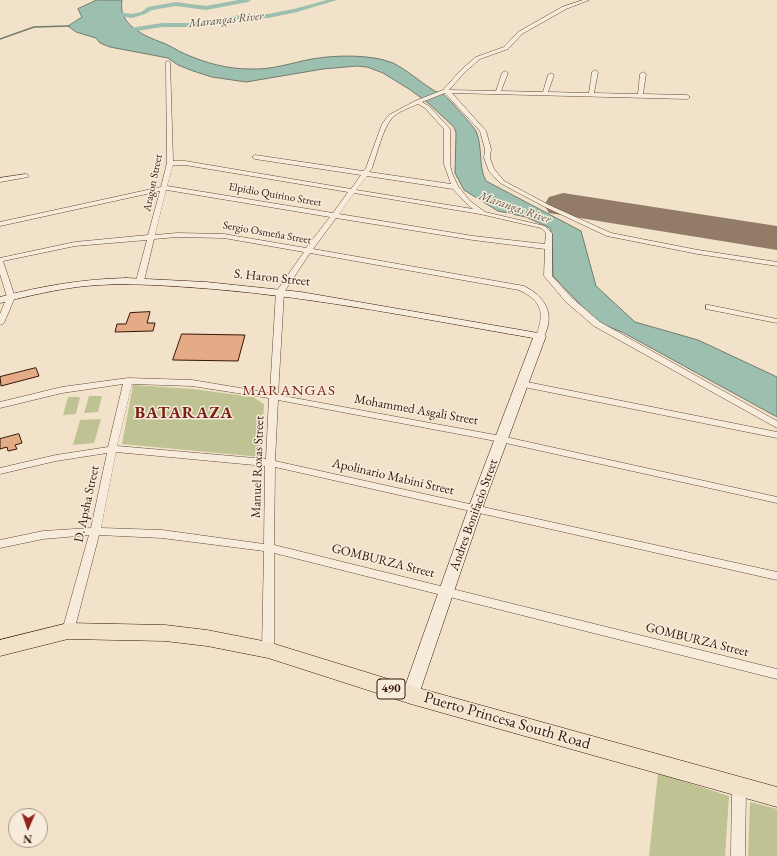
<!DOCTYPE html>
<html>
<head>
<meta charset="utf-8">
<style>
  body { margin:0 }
  #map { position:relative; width:777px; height:856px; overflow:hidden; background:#f2e2c9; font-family:"EB Garamond",serif }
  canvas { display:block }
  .north { position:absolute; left:8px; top:808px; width:40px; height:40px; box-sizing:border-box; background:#f7ecdc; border:1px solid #a89686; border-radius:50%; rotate:182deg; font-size:11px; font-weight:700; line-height:16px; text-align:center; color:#321606 }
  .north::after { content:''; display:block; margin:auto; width:14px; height:18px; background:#8f2418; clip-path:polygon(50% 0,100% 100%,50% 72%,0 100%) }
</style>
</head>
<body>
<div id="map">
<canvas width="777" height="856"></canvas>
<div class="north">N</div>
</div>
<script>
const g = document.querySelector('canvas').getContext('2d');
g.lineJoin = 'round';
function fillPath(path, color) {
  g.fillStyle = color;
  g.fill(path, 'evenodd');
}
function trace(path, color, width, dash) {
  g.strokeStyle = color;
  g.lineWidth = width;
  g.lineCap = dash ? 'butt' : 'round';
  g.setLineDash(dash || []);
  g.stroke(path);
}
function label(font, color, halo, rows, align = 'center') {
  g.font = font + ' "EB Garamond",serif';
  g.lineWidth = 3;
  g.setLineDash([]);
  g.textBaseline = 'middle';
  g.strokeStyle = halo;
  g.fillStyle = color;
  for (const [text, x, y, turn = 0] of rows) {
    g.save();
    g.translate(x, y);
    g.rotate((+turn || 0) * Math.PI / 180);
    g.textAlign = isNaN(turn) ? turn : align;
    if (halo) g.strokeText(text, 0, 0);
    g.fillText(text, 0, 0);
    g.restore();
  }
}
const green = new Path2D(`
  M133,385L193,389L253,397L264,404L261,457L122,444Z
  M89,396H102L98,412L84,413Z
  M68,397H80L76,414L63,415Z
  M101,419L94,443L73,445L80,420Z
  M658,773L729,796L725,856H649Z
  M750,802L777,809V856H748Z`);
const water = new Path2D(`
  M97,0H122C118,23 140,34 158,41C168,44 176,50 185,54C206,63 227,69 250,69C272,70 291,63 312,59C335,55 371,54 393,63C407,70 419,81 433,90C436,92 441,93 444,95C449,99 473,126 476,131C483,147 478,166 486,181L581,231L596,286L635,322L698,340L777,377V417L624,333L597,322L553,276L552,234L550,228L526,217L498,211L464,190L455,173L456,133L454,127L427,102L409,89L383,73L367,67L357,66L323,69L246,82L212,77L193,71L178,65L168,58L110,47L100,43L96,38L76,32L68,26L82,17L78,9Z`);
const stream = new Path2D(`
  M0,39L34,27L69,26`);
const river = new Path2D(`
  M238,0H251L248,2L206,10L176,6L152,10L145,14L132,18L120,16L112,11L115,9L124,13L132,14L141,12L148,7L176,2L206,6Z
  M327,0H337L297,12L268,18L240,19L196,27H162L131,32L117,36L113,34L130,28L162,23H196L240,15L268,14L294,9Z`);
const runway = new Path2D(`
  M563,193L777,226V250L549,213L544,205L549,197Z`);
const building = new Path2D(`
  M150,312L147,323H155L153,331L115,332L117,324H126L130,313Z
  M182,334L245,335L238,361L173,360Z
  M36,368L39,376L1,386L0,377Z
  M19,434L22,443L15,445L17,449L8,451L7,447L0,449V439Z`);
const street = new Path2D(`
  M583,0H589L566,9L522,34L508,49L480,59L465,72L449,90L496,91L502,73L505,71L508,73L501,91L543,92L548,75L551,73L554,75L548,92L589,93L592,72L595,70L598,72L594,93L638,94L640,74L643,72L646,74L643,94L687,95L690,97L687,99L452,93L486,131L491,149L490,158L494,169L504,181L549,205L611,233L698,250L777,262V266L698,254L607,236L545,207L500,183L489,171L484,158L485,149L480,131L445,93L422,102L429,106L450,129V164L452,173L458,186L470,201L485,212L545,226L552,233V276L572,298L600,322L777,421V428L594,326L566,302L544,276L545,249L473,240L336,218L313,249L524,286C546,297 556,315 543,338H537L536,336C545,313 542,301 519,290L310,253L284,292L278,395L501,436L777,497V503L501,442L278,400L275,461L777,572V580L275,467L274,545L777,669V679L274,553V650L272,653L268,655L264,653L262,650L264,551L162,538L99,535L74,631L72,634L68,636L64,634L62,631L89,535L43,539L0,548V540L43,531L91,528L107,453L56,461L0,474V468L56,455L108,447L123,384L62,393L0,408V402L62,387L128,378L192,380L270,393L276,292L304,252L224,238L177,237L154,239L144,281L140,283L136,281L147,240L75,246L3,261L15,297L4,323L0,325V314L7,297L0,274V258L75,242L148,235L160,191L0,226V222L161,187L167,163L166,62L168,61L170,62L173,161H185L351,189L361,175L255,159L252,157L255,155L363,171L366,168L382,124L389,115L415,101L443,90L461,70L476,57L504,47L518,32L562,7ZM418,104L425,108L444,129V164L451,184L369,172L372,168C377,154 383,128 392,118C399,111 409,108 418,104ZM173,165H185L348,192L333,213L167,186ZM367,176L453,189L466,203L473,209L356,190ZM166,190H167L330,217L306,248L224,234L177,233L155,235ZM354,193L480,214L541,228L546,233L545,244L473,236L339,214ZM132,384L192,386L269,398L266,459L117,446ZM116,452L265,466L264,544L162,530L101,528Z
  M26,174L28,175V177L0,182V178Z
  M706,305H709L777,319V323L706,309Z
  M522,381L777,432V438L519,386L518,384L519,382Z
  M739,780L744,782L746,786L745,856H731L732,786L734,782Z`);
const secondary = new Path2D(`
  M126,278L206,282L301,292L544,334L546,336L482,509L417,700L411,702L405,700L402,695L468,509L533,338C427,320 321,298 213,289C171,286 128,282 86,286C57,289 28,296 0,303V297C42,286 83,279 126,278Z`);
const primary = new Path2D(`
  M68,623L165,625L207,630L268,642L411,686L777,787V807L411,704L268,658L207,646L165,641L68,639L0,656V640Z`);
const farStreetnames = [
  ["Aragon Street",153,183,-78],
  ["Elpidio Quirino Street",275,195,10],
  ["Sergio Osmeña Street",267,233,10]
];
const farWaternames = [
  ["Marangas River",226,20,-6],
  ["Marangas River",515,208,19]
];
const shields = [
  [391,689,28]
];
const shieldNames = [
  ["490",391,689]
];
const streetNames = [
  ["S. Haron Street",272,278,6],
  ["Mohammed Asgali Street",416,410,10],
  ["Manuel Roxas Street",258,467,-88],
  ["Apolinario Mabini Street",393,477,13],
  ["D. Apsha Street",87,504,-78],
  ["Andres Bonifacio Street",474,515,-70],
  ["GOMBURZA Street",383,561,14],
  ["GOMBURZA Street",697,640,14]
];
const quarterNames = [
  ["MARANGAS",289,391]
];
const nearStreetnames = [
  ["Puerto Princesa South Road",507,721,16]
];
const districtNames = [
  ["BATARAZA",184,413]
];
fillPath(green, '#bfc293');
fillPath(water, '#9cbfb0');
trace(water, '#727b6c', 1);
trace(stream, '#727b6c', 1.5);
fillPath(river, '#9cbfb0');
fillPath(runway, '#927c68');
fillPath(building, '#e5aa86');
trace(building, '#321606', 1);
trace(street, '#624937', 1);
trace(secondary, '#321606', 1);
trace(primary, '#321606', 1);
fillPath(street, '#f7ecdc');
fillPath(secondary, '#f7ecdc');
fillPath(primary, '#f2e2c9');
label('11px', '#321606', '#f7ecdc', farStreetnames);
label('italic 12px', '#575142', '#f7ecdc', farWaternames);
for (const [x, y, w] of shields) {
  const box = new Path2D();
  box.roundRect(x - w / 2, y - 10, w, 20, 3);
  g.fillStyle = '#f7ecdc';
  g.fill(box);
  trace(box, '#321606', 1);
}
label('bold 12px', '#321606', null, shieldNames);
label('13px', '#321606', '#f7ecdc', streetNames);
g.letterSpacing = '1px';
label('15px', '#7a1f14', '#f7ecdc', quarterNames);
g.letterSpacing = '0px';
label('16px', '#321606', '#f7ecdc', nearStreetnames);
g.letterSpacing = '1px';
label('bold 17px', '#7a1f14', '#f7ecdc', districtNames);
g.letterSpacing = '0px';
</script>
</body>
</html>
